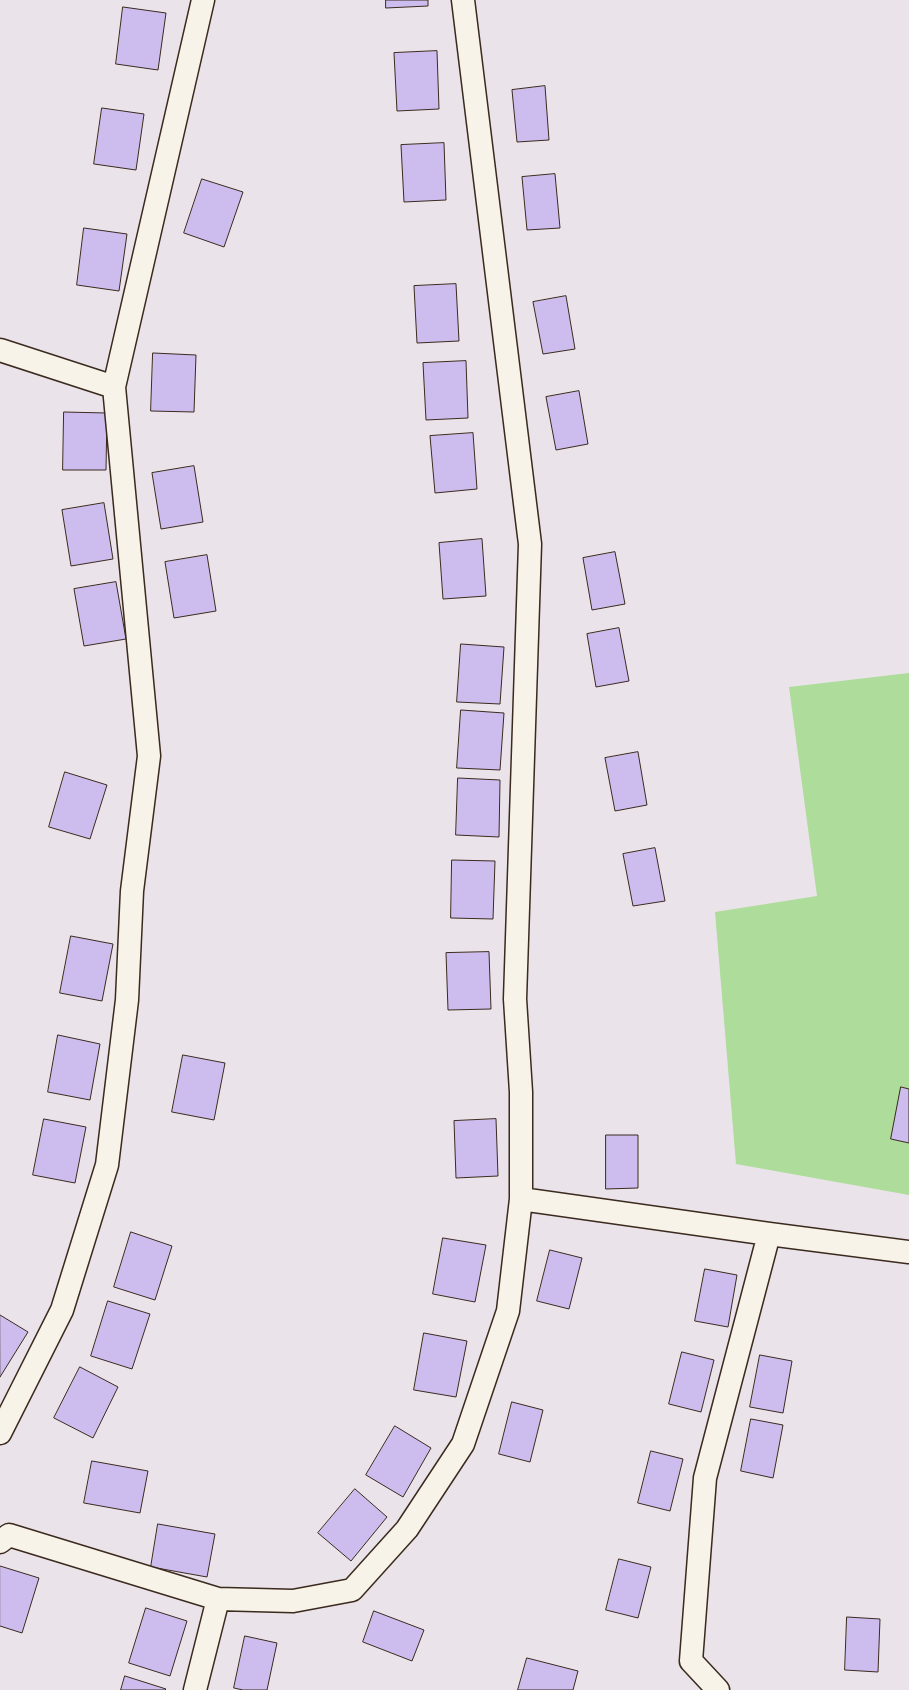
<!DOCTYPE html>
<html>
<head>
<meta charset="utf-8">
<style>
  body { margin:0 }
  canvas { display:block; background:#eae3ea }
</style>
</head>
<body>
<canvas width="909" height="1690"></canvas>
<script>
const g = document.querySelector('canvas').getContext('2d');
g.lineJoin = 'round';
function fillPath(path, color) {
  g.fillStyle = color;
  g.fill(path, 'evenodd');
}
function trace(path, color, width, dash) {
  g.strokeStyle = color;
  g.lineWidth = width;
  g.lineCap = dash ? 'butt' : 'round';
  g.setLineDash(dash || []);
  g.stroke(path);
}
const green = new Path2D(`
  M909,673V1195L736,1164L715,912L817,896L789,687Z`);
const building = new Path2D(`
  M386,0H428V6L386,8Z
  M123,7L166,13L158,70L116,64Z
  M437,51L439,109L397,111L394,53Z
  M545,86L549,140L517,142L512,90Z
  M102,108L144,114L136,170L94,164Z
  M444,143L446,200L404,202L401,145Z
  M555,174L560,228L527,230L522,177Z
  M202,179L243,192L224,247L184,233Z
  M84,228L127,234L119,291L77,285Z
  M456,284L459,341L417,343L414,286Z
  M566,296L575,349L543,354L533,302Z
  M153,353L196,355L194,412L151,411Z
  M466,361L468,418L426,420L423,363Z
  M579,391L588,444L556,450L546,397Z
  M64,412L107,413L106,470H63Z
  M473,433L477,489L435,493L430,436Z
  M194,466L203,522L161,529L152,473Z
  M104,503L113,559L71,566L62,510Z
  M482,539L486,596L443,599L439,543Z
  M615,552L625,604L592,610L583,558Z
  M207,555L216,611L174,618L165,562Z
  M116,582L126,639L84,646L74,589Z
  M619,628L629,681L596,687L587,634Z
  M461,644L504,647L500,704L457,702Z
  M461,710L504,713L500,770L457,768Z
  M638,752L647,805L615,811L605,758Z
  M65,772L107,785L90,839L49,827Z
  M458,778L500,780L499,837L456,835Z
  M655,848L665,901L633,906L623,854Z
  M452,860L495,861L493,919L451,918Z
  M71,936L113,944L102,1001L60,993Z
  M489,952L491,1009L448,1010L446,953Z
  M58,1035L100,1044L90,1100L48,1092Z
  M183,1055L225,1063L214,1120L172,1112Z
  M901,1087L909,1089V1143L891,1139Z
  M44,1119L86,1127L75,1183L33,1175Z
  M496,1119L498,1176L456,1178L454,1121Z
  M606,1135H638V1188L606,1189Z
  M131,1232L172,1246L155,1300L114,1287Z
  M443,1238L486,1245L475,1302L433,1294Z
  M550,1250L582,1258L569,1309L537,1301Z
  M705,1269L737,1275L728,1327L695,1321Z
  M108,1301L150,1314L132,1369L91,1356Z
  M0,1315L28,1332L0,1377Z
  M424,1333L467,1341L456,1397L414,1390Z
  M682,1352L714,1360L701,1412L669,1404Z
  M760,1355L792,1361L783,1413L750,1407Z
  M80,1367L118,1387L93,1438L54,1418Z
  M512,1402L543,1410L530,1462L499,1454Z
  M751,1419L783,1425L773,1478L741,1471Z
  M395,1426L431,1448L403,1497L366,1475Z
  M651,1451L683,1459L670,1511L638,1503Z
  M92,1461L148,1471L140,1513L84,1503Z
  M355,1489L387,1517L351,1561L318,1533Z
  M158,1524L215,1534L207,1577L151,1567Z
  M619,1559L651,1567L638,1618L606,1610Z
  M0,1566L39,1578L22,1633L0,1626Z
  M146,1608L187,1621L170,1676L129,1663Z
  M374,1611L424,1630L412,1661L363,1642Z
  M847,1617L880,1619L878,1672L845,1670Z
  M245,1636L277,1643L267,1690H243L234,1688Z
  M527,1658L578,1671L573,1690H518Z
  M125,1676L166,1689L165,1690H121Z`);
const minor = new Path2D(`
  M0,350L114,387
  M521,1199L769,1234L909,1252
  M0,1433L62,1310L107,1165L127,1000L132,891L149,756L114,387L203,0
  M0,1542L9,1535L218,1599L293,1601L352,1590L407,1529L463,1444L508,1311L521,1199V1092L515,999L530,544L463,0
  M195,1690L218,1599
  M718,1690L691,1661L705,1478L769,1234`);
fillPath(green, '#aedc9b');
fillPath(building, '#cdbdee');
trace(building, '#3b2a1e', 1);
trace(minor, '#3b2a1e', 25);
trace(minor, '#f7f3e8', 22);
</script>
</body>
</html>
